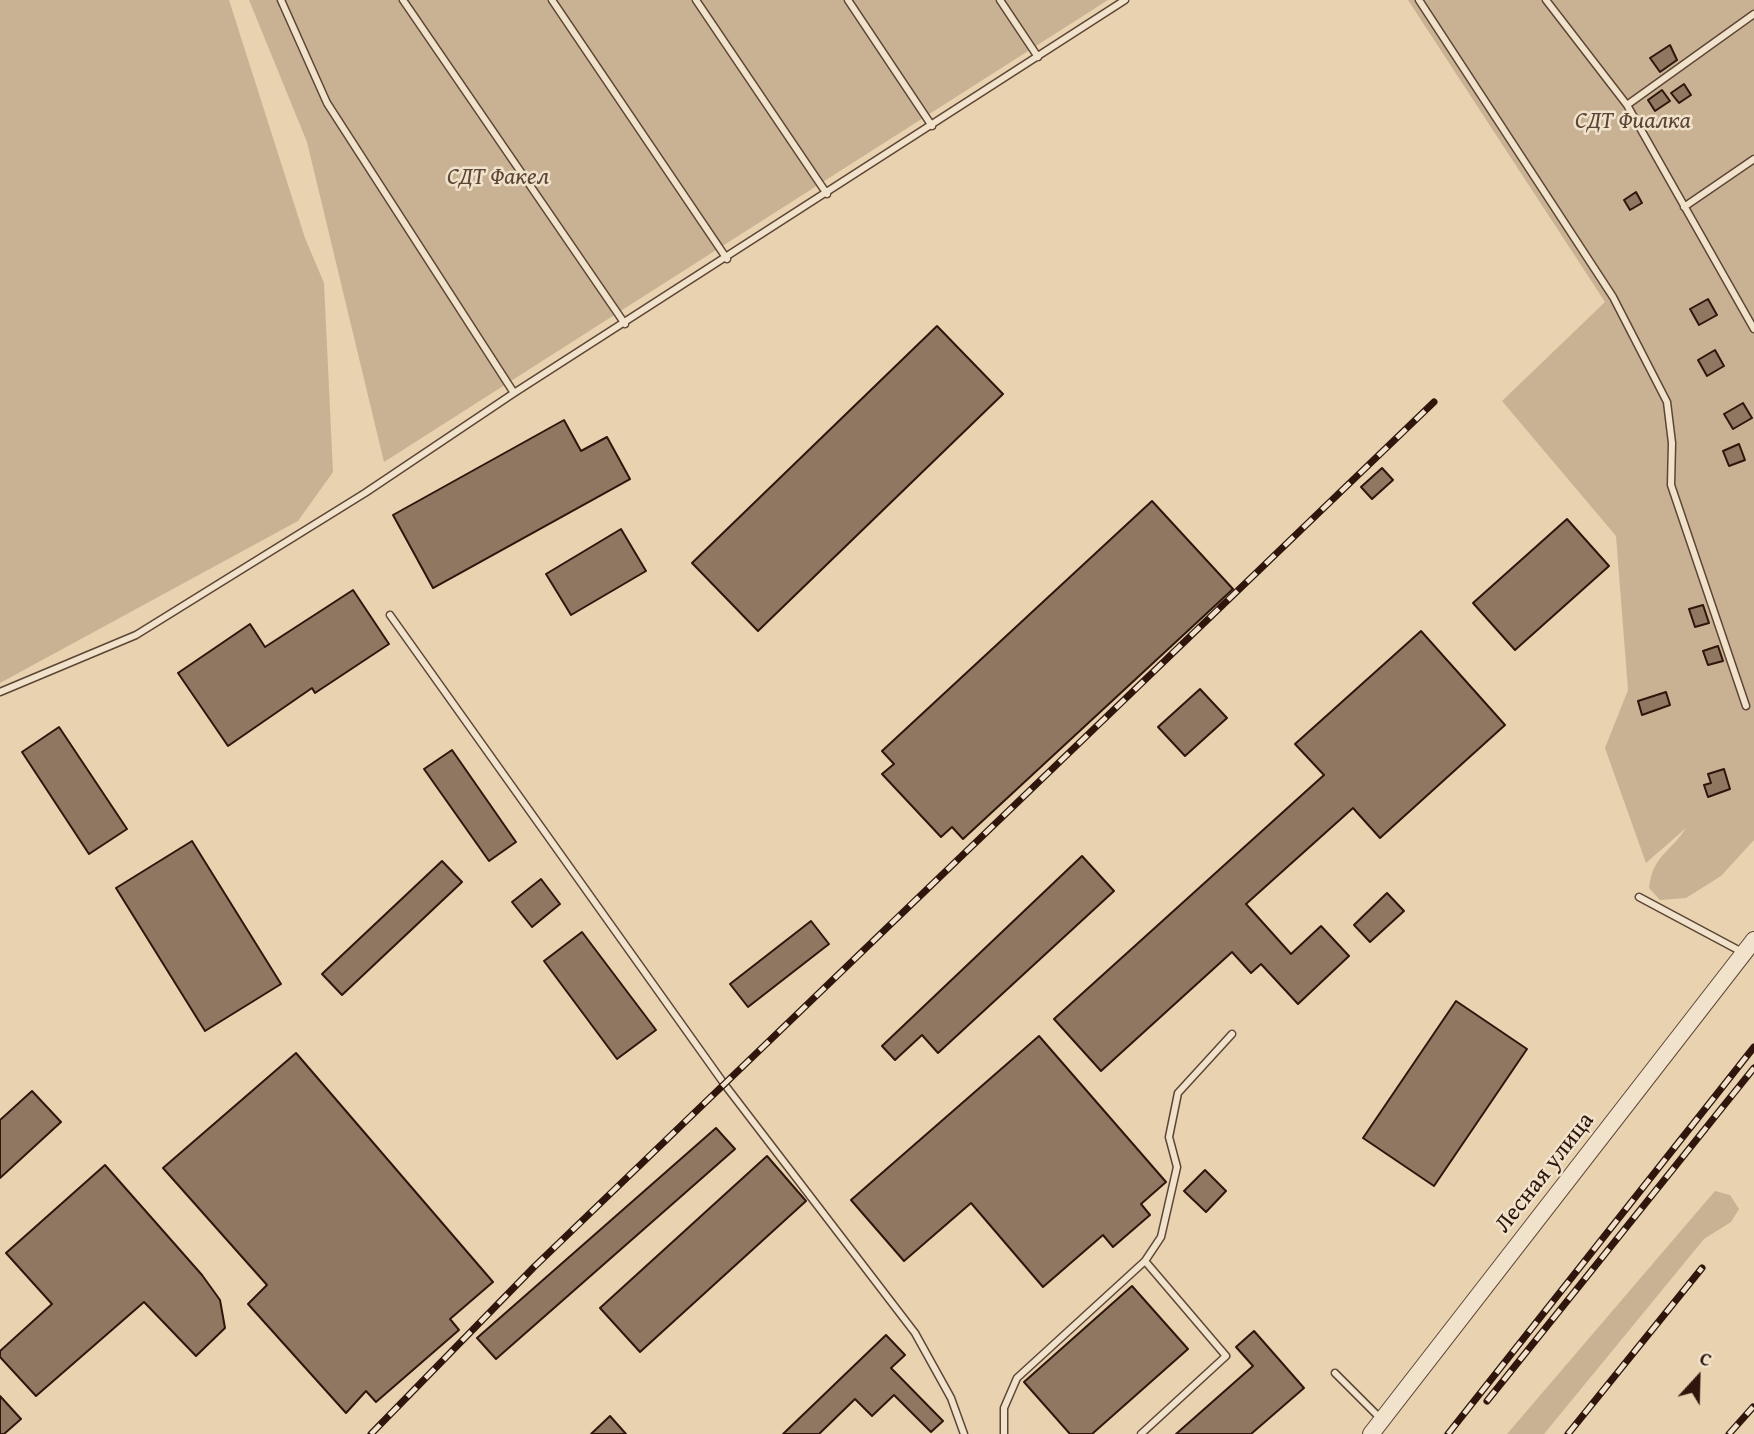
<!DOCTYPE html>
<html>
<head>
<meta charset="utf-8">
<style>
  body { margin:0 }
  #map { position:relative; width:1754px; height:1434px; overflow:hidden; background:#e9d2af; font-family:"Gentium Book Plus",serif }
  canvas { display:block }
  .north { position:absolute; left:1663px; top:1343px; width:70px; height:70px; -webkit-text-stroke:5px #f1e2cb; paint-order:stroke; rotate:22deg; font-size:19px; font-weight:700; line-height:28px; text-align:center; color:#2e160d }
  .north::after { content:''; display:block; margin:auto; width:24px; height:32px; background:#2e160d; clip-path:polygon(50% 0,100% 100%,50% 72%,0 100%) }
</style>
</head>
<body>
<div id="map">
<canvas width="1754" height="1434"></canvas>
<div class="north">С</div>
</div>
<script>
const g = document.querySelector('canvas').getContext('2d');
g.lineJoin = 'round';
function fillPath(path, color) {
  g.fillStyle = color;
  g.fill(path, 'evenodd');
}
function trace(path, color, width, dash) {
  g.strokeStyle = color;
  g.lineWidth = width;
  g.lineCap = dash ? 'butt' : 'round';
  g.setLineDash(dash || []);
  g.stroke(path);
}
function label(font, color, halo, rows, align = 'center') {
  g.font = font + ' "Gentium Book Plus",serif';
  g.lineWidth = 5;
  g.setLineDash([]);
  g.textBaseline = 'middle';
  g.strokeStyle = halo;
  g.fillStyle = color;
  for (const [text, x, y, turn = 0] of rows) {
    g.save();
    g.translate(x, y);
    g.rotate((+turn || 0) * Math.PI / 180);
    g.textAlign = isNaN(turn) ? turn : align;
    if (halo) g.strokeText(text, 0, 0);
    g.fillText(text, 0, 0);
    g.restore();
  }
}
const green = new Path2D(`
  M0,0H229L305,238L324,283L333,472L298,521L0,683Z
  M249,0H1108L384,462L307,142Z
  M1408,0H1754V840L1721,876L1686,898L1660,900L1649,888C1653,855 1670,853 1686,828L1646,863L1605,748L1628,690L1616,536L1502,401L1605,302Z
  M1715,1191L1730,1195L1739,1209L1731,1222L1704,1239L1544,1434H1507Z`);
const building = new Path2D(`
  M1670,45L1677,60L1660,72L1650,58Z
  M1684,84L1691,95L1679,103L1671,93Z
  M1662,90L1670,101L1655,111L1648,100Z
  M1636,192L1642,203L1630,210L1624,200Z
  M1708,299L1717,315L1699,325L1690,309Z
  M937,326L1003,394L758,631L692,563Z
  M1715,350L1724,366L1707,376L1698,360Z
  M1743,403L1752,418L1733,429L1724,414Z
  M564,420L581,451L607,437L630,479L433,588L393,515Z
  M1739,444L1745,460L1729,466L1723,451Z
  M1382,468L1393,480L1372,499L1361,487Z
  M1152,501L1233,589L963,839L952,827L941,837L882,774L894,764L882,751Z
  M1567,519L1609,566L1515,650L1473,603Z
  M621,529L646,571L571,615L546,574Z
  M353,590L389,644L315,693L312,688L228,746L178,673L250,624L265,647Z
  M1703,605L1709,623L1695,627L1689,609Z
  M1421,631L1505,725L1380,838L1353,808L1246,904L1291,954L1321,926L1349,956L1298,1004L1261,964L1251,973L1232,952L1101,1071L1054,1019L1324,775L1295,744Z
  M1718,646L1723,661L1708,665L1703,651Z
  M1200,689L1227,718L1185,756L1158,727Z
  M1666,692L1670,705L1642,715L1638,701Z
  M59,727L127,829L89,854L22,752Z
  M452,750L516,842L489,861L424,769Z
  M1724,769L1730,789L1708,797L1704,785L1711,783L1708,774Z
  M192,841L281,984L205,1031L116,888Z
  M1082,856L1114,891L938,1053L922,1035L895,1060L882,1046Z
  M442,861L462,882L342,995L322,974Z
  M541,879L560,904L532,927L512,902Z
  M1387,893L1404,911L1370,942L1354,925Z
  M811,921L829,944L748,1007L730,984Z
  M582,932L656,1030L617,1059L544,961Z
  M1456,1001L1527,1049L1434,1186L1363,1138Z
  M1039,1036L1166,1182L1141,1204L1150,1215L1113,1247L1103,1235L1043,1287L971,1203L904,1261L851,1200Z
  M296,1053L493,1282L450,1319L459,1330L376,1402L366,1391L346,1413L248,1304L267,1285L163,1168Z
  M32,1091L61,1122L0,1178V1120Z
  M716,1128L735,1149L496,1359L477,1338Z
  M767,1156L806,1201L640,1352L600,1308Z
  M105,1165L202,1275L220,1300L225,1328L196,1356L144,1302L36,1396L0,1357V1351L52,1304L6,1253Z
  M1205,1170L1226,1191L1206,1212L1184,1191Z
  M1132,1286L1188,1349L1092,1434H1070L1024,1382Z
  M1254,1331L1304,1388L1251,1434H1176L1253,1366L1236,1347Z
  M886,1335L905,1355L891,1368L943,1421L931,1432L894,1395L872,1416L855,1399L819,1434H783Z
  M0,1396L21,1419L4,1434H0Z
  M610,1416L626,1434H591Z`);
const service = new Path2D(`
  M281,0L327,103L514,393
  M403,0L625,324
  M552,0L727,259
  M696,0L827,194
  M848,0L932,126
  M1000,0L1038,57
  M1419,0L1613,297L1667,402L1672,443L1671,485L1746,706
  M1546,0L1627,105L1754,329
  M1627,105L1754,14
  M1684,207L1754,159
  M390,615L725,1085L915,1333L951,1398L964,1434
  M0,692L136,635L365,493L514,393L1125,0
  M1639,897L1742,952
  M1335,1373L1381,1419
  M1004,1434V1408L1017,1378L1145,1261L1161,1237L1177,1167L1169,1137L1178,1093L1232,1034
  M1141,1434L1226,1356L1145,1261`);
const tertiary = new Path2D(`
  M1371,1434L1754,940`);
const rail = new Path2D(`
  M1487,1401L1754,1068
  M371,1434L534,1267L1434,402
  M1448,1434L1754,1047
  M1568,1434L1702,1268
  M1729,1434L1753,1407`);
const parkNames = [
  ["СДТ Фиалка",1633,122],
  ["СДТ Факел",498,178]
];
const streetNames = [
  ["Лесная улица",1545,1173,-52]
];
fillPath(green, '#c9b293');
fillPath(building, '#8f7861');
trace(building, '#2e160d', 2);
trace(service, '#5d4536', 9);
trace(tertiary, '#5d4536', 18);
trace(service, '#f1e2cb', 6);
trace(tertiary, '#f1e2cb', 16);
trace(rail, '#2e160d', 7);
trace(rail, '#f1e2cb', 4.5, [13]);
label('italic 24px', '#5c4535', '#f1e2cb', parkNames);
label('24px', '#2e160d', '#f1e2cb', streetNames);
</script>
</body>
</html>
